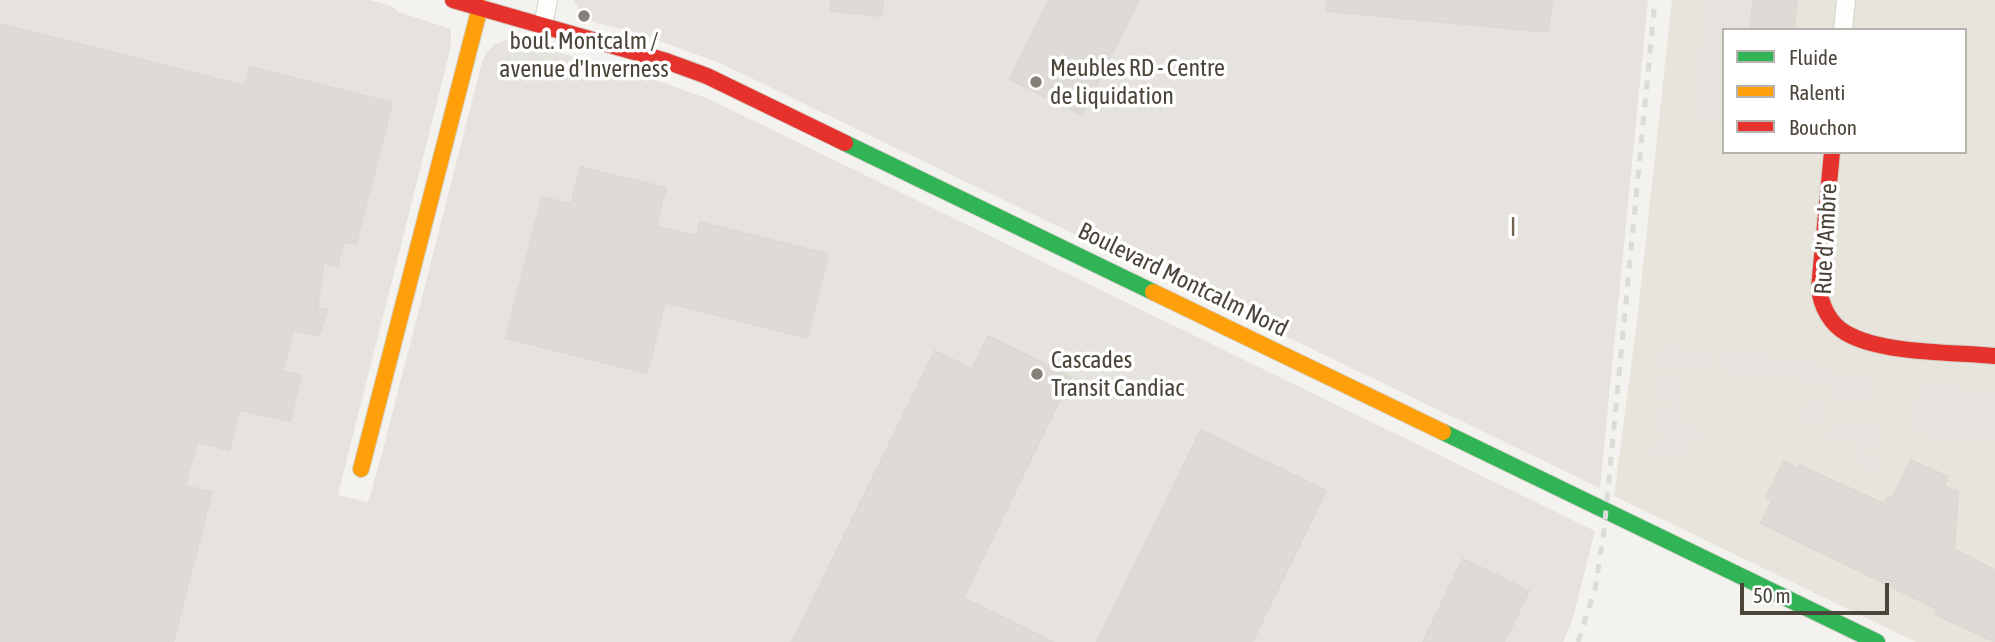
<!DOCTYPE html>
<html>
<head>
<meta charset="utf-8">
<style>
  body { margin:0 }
  #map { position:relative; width:1995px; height:642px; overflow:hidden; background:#f4f2ee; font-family:"Asap Condensed",sans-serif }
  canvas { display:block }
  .legend { position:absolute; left:1722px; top:28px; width:245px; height:126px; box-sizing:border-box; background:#fff; border:2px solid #b7b4b0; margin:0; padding:9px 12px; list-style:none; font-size:21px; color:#4b4439 }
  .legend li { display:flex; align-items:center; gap:14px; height:35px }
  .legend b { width:35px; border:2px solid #b7b4b0 }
  .scale { position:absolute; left:1740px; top:583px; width:149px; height:32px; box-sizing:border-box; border:4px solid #4b4439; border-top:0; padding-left:9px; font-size:21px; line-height:24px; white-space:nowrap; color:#4b4439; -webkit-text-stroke:5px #fff; paint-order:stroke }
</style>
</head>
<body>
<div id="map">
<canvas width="1995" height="642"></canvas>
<ul class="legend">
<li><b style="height:9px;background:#30b455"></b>Fluide</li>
<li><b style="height:9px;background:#ff9f0a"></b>Ralenti</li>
<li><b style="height:9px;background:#e5322d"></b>Bouchon</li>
</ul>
<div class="scale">50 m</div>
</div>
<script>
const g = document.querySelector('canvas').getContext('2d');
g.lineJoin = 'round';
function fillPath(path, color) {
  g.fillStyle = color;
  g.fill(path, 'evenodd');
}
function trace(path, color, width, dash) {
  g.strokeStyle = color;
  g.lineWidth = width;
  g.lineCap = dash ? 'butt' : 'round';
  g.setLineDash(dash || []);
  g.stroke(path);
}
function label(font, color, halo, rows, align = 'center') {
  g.font = font + ' "Asap Condensed",sans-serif';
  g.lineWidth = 7;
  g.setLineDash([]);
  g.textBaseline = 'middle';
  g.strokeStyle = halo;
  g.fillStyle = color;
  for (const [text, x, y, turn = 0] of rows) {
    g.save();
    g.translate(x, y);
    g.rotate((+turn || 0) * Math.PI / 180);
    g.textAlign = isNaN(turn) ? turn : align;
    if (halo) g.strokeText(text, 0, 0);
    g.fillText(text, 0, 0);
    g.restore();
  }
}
const residential = new Path2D(`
  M1672,0H1995V642H1916L1614,496L1637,321ZM1724,30H1965V152H1724Z`);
const industrial = new Path2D(`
  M0,0H370L392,6L398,12L451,29V46L338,495L368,502L383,450L482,62L487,52L495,44L509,39L638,74L709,99L1595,531L1573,618L1563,642H0Z
  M573,0H1648L1600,488L722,64L638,33L596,23L584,16Z`);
const parking = new Path2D(`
  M0,0H36L27,31L0,24Z
  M41,0H95L85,35L36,22Z
  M102,0H299L435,35L422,86L247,41L242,56L135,29L127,56L91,47Z
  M1704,0H1753L1750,30H1724V124L1692,120Z
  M790,8L881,16L877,44L786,40Z
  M486,140L542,155L519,243L463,228Z
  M1020,273L1121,323L1110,348L1089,365L997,321Z
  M881,274L949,287L892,407L839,393L870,298Z
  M1660,346L1713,349L1711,372L1658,368Z
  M1723,350L1775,355L1773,378L1722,373Z
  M1779,357L1815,359V367L1830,369V384L1778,378Z
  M1833,374L1877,378L1875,404L1831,400Z
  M1659,376L1684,377L1680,425L1707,429L1704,443H1689L1687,459L1650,458L1652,436H1668V430L1653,429L1655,406L1671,407V401L1656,399Z
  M1081,381L1197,438L1097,642H1053L963,598L1057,406L1067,410Z
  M1917,383L1995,390V443L1912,435Z
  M1804,398L1826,400L1824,427L1801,425Z
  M1854,423L1880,426L1879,446L1863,445V452L1878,453L1877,472L1851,466L1853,443L1826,439L1828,425L1843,427Z
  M197,442L317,468L303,534L368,550L411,566L388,642H193L185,640L199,599L185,596L218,472L191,464Z
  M1351,473L1446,522L1434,546L1463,559L1423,642H1268Z
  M1556,560L1571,561L1566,596L1551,594Z
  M1532,597L1573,618L1563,642H1531L1514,633Z`);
const building = new Path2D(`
  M831,0H883L881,16L831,11Z
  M1049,0H1139L1082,115L1010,79Z
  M1327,0H1552L1548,32L1326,11Z
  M1753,0H1797L1794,30H1750Z
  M0,24L245,86L250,67L392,103L356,244L344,242L337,266L324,263L317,308L327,310L319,336L294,330L282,371L301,375L290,421L239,410L229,450L197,442L185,486L212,492L173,642H0Z
  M581,167L666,188L656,226L697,236L700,222L828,254L807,338L665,302L647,373L506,338L542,197L571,204Z
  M988,336L1071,377L963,598L1053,642H792L935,351L972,369Z
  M1201,430L1326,491L1252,642H1097Z
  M1911,460L1948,477L1944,486L1958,492L1954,549L1995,570V642L1935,614L1937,609L1761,523L1772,501L1766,498L1784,461L1798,468L1799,465L1884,504L1888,497L1892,499Z
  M1463,559L1529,591L1504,642H1423Z`);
const street = new Path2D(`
  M543,25L548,0
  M1843,30L1846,0`);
const fast = new Path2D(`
  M845,143L1153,292
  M1443,432L1877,642`);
const slow = new Path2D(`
  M1153,292L1443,432
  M361,469L480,7`);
const jam = new Path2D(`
  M453,0L666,61L707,76L845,143
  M1832,152L1819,288C1821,306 1830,324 1846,333C1882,354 1953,352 1995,356`);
const rail = new Path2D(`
  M1578,642L1595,589L1604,531L1655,0`);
const markers = [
  [584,16,7,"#868178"],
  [1036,82,7,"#868178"],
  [1037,374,7,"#868178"]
];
const poiNames = [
  ["boul. Montcalm /",584,41,"center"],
  ["avenue d'Inverness",584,69,"center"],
  ["Meubles RD - Centre",1050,68],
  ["de liquidation",1050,96],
  ["Cascades",1051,360],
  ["Transit Candiac",1051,388]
];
const streetNames = [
  ["Rue d'Ambre",1826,239,-87],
  ["Boulevard Montcalm Nord",1183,280,26]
];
const neighbourhoodNames = [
  ["I",1514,228]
];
fillPath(residential, '#e7e4dc');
fillPath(industrial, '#e6e2de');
fillPath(parking, '#e6e3df');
fillPath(building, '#dedbd6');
trace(building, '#dcd9d4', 2);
trace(street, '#d2d0cb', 20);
trace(fast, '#d3cfc5', 18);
trace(slow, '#d3cfc5', 18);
trace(jam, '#d3cfc5', 18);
trace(street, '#fdfdfc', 18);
trace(fast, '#30b455', 16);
trace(slow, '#ff9f0a', 16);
trace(jam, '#e5322d', 16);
trace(rail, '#dbdbda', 5, [9, 9]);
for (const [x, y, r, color] of markers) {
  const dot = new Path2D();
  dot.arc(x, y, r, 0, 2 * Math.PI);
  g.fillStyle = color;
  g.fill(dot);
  trace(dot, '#fff', 2.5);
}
label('24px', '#4b4439', '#fff', poiNames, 'left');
label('24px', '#4b4439', '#fff', streetNames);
g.letterSpacing = '2px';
label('26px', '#6e6250', '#fff', neighbourhoodNames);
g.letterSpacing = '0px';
</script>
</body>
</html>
